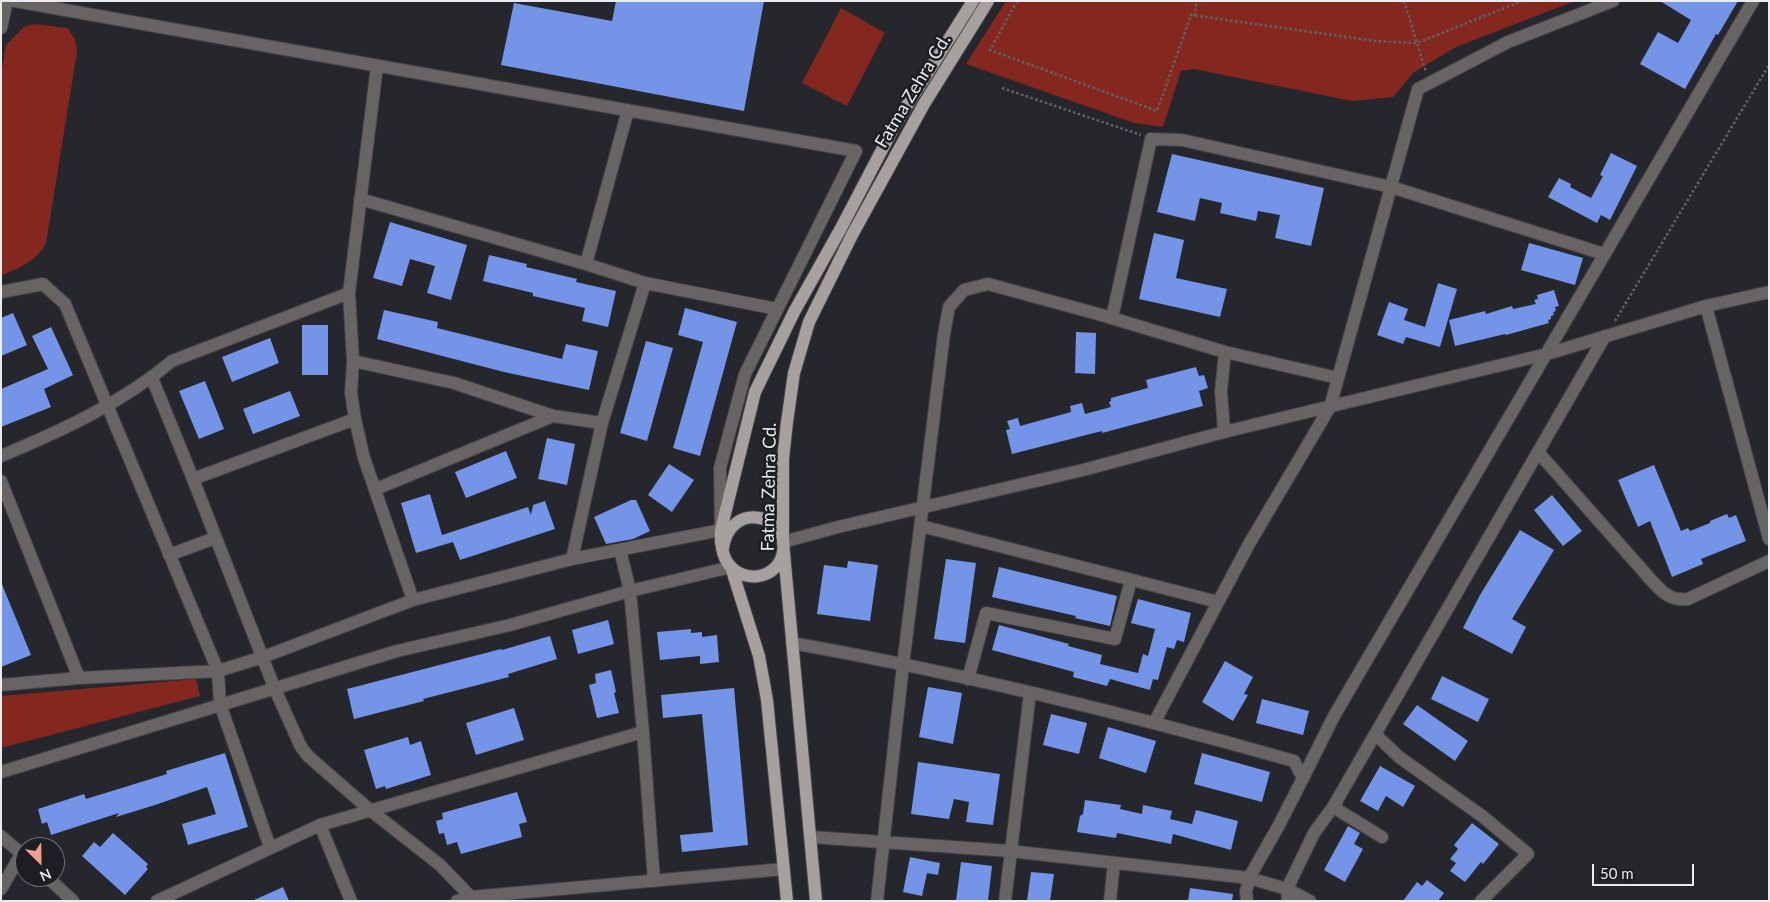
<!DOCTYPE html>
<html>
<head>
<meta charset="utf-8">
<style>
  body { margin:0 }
  #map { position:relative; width:1770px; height:902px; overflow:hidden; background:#25272c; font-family:Lato,sans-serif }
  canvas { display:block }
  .frame { position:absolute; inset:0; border:2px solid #e9ebee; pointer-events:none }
  .north { position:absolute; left:15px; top:837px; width:50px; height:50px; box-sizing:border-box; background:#1c1e22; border:1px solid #6e7074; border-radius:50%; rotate:157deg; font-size:14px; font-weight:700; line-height:20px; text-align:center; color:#e9ebee }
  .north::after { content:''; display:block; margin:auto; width:18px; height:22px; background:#f59c90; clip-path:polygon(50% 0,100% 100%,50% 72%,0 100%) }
  .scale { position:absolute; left:1592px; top:864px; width:102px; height:22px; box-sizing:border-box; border:2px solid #e9ebee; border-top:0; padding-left:6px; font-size:15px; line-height:18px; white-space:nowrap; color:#e9ebee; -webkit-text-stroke:4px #1c1e22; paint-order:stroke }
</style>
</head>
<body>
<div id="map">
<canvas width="1770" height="902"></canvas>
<div class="frame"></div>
<div class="north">N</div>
<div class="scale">50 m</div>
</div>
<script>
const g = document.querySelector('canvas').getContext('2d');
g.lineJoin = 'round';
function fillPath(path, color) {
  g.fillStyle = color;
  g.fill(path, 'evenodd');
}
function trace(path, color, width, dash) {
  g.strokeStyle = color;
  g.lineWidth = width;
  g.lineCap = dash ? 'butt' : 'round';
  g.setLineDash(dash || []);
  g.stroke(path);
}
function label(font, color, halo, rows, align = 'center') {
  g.font = font + ' Lato,sans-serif';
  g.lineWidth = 5;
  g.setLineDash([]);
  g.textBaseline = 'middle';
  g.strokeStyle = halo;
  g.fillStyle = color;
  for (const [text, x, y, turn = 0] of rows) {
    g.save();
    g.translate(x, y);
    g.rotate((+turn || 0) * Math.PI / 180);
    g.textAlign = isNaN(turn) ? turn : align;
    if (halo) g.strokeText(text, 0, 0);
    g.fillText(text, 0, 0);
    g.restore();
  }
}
const green = new Path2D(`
  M1006,1H1575L1456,47L1413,73L1393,97L1352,101L1194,69L1181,71L1163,127L1134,123L966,64Z
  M841,8L885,33L847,106L802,83Z
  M34,24L68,28L75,40L77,52L46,243C36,262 20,267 1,276V74L6,45L24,27Z
  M196,679L200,696L1,748V696Z`);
const building = new Path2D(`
  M616,1H764L744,111L501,65L514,3L612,21Z
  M1660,1H1738L1718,35L1716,34L1685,89L1640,64L1658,32L1678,43L1691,20Z
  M1611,153L1637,166L1610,220L1601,215L1597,223L1548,197L1559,178L1571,184L1570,187L1591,198L1603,176L1600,175Z
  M1172,154L1324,188L1311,246L1275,238L1280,215L1258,211L1256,221L1220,213L1222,203L1200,198L1195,221L1157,212Z
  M390,222L467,245L451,300L427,293L435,266L410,259L402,286L373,278Z
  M1154,233L1184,240L1176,278L1227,289L1220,317L1139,299Z
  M1529,243L1583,258L1575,285L1521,270Z
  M489,255L527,264L526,267L577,279L576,282L616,291L608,327L582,321L585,308L533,296V293L483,281Z
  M1438,283L1457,289L1440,347L1406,337L1403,344L1377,335L1389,302L1408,309L1404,320L1425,327Z
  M1554,290L1559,306L1555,307L1556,311L1553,312L1554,315L1551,316V319L1548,320L1549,323L1506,335L1505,334L1455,346L1449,320L1485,311L1486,314L1512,306L1513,309L1536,304L1534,300L1538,299L1537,295Z
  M685,308L737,322L700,456L673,448L703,342L678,335Z
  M384,310L438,322L437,328L562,359L566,344L598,351L589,390L504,372L377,339Z
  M13,313L27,345L1,356V318Z
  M302,325H328V375H302Z
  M51,327L73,375L44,389L51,407L1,427V389L48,369L32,336Z
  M1076,332L1096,333L1095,374L1075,373Z
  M270,338L279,363L232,382L222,357Z
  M646,341L673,348L647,441L620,433Z
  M1196,367L1199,376L1204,375L1208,388L1199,391L1203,406L1102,433V431L1012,454L1006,430L1010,429L1007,421L1018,418L1020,426L1071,412L1070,406L1082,403L1085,414L1111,407L1109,402L1111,401V398L1148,388L1146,380Z
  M205,381L224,429L199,439L179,391Z
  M290,391L300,416L253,434L243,409Z
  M547,438L575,444L567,485L538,479Z
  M506,451L517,478L466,498L455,472Z
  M669,464L694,480L672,512L648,495Z
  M1654,465L1681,531L1688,528L1690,531L1710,523V521L1727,514L1729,518L1736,515L1746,541L1701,559L1703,564L1672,577L1650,521L1638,527L1618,480Z
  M430,494L442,535L528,507L531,515L533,505L545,501L555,529L460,560L453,542L416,553L401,503Z
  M1552,495L1582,531L1563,546L1534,510Z
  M631,500H636L650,531L633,539L606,544L594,517Z
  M1520,530L1554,550L1512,619L1526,627L1512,654L1463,628L1480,595Z
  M946,559L976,563L965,643L934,639Z
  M848,561L878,565L870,621L817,614L824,565L847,568Z
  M999,567L1117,596L1110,626L1075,618L1076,616L992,597Z
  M1,582L31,655L1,667Z
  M1138,599L1191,613L1184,642L1177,640L1174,649L1167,647L1158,680L1153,679L1150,690L1110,679L1107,686L1073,677L1074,672L992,650L999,625L1069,644L1068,646L1102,655L1100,664L1138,673L1143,654L1148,656L1155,629L1131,623Z
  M608,620L614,644L578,654L572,630Z
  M691,629V633L702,632V637L717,635L719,662L700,664V656L660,660L657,632Z
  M550,636L557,659L508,674L509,677L423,699L424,701L354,719L347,689L501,649L502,650Z
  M1225,661L1253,677L1244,694L1248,695L1233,721L1202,702Z
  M611,670L616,692L614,693L619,713L597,718L589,685L596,683L595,674Z
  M1442,676L1489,699L1478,722L1431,699Z
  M928,687L962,693L953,744L919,737Z
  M734,688L748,845L682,852L680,835L713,832L702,714L663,718L661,695Z
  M1262,699L1309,711L1303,735L1256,723Z
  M1417,705L1468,741L1455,761L1403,724Z
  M514,708L524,740L476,755L466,723Z
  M1051,714L1087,723L1079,754L1043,745Z
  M1108,727L1156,741L1146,773L1099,758Z
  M408,737L410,745L421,741L431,775L386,789L385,786L376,789L364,750Z
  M225,753L248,827L188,845L182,824L216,814L207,787L155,805L116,817L119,813L51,835L47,822L42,824L38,809L84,794L86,799L167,774L166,771Z
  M1202,753L1270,772L1262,802L1194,784Z
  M918,762L1000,774L993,825L966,822L969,802L954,799L949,819L911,814Z
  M1380,766L1415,786L1403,807L1386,796L1378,811L1360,801Z
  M517,792L527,822L519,824L522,837L461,854L457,842L447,845L444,833L439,834L436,821L443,819L442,813Z
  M1085,800L1121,805L1120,809L1142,814L1143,805L1172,811L1170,819L1192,824L1196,810L1238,821L1231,850L1173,834L1171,844L1117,833L1116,838L1077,832L1080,816L1083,814Z
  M1472,823L1499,844L1483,864L1481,862L1465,882L1450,871L1456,863L1450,859L1458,849L1454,845Z
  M1348,826L1360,833L1354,844L1363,849L1345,882L1324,870Z
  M113,833L148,864L146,867L148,869L125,895L82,856L94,842L100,847Z
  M910,857L940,863L938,875L927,873L922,896L903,892Z
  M961,862L992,866L988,901H956Z
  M1031,872L1054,874L1050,901H1027Z
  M1427,880L1444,893L1438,901H1403L1417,882L1422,886Z
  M283,887L289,901H252Z
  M1190,888L1233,894L1232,901H1188Z`);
const path = new Path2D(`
  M1017,1L990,50L1157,111L1191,15L1375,41L1417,43L1522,1
  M1404,1L1426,72
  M1195,16L1196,1
  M1002,88L1141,135
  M1615,321L1769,65`);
const minor = new Path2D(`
  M1,28L7,1
  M377,66L349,293L353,361L351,393L355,419L364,458L413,600
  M360,199L586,264L645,283L777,309
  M586,264L628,110
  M1,292L43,284L65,304L218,671L220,704L270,847
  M1706,306L1769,539
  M1112,318L1151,139L1182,140L1391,187L1604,254
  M353,361L454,383L553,416L602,423
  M152,378L193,479L274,687L301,747L309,757L370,810L440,865L471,897
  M1224,432L1221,391L1225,352
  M1538,452L1652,581C1663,593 1671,601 1688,599L1769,561
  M1,456C61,431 122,403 172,361L349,293
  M193,479L355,419
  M1,481L79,678
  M376,489L553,416
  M921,526L1218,602
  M783,542L838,527L1083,470L1224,432L1547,354L1706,306L1769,292
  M620,550L630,591L643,732L654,881
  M169,555L215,538
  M572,559L602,423L645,283
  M792,643C961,673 1128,714 1294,761L1303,778L1279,825L1249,878L1246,892L1247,901
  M968,679L986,613L1115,639L1131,580
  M1,685L79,678L218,671L263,657L413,600L572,559L721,530L720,468L745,374L856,151L15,1
  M1154,723L1249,544L1330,407L1418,89L1508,42L1613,1
  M1375,734L1399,757L1482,816L1528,854L1481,901
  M1,772L397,651L510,625L630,591L731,567
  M1303,778L1334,716L1753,1
  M1333,807L1605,336
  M320,825L351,901
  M1,836L25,857
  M811,837L1010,851L1249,878L1287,889L1310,901
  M47,877L73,901
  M1,889L21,854
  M157,901L320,825L643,732
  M457,901L471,897L784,869
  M877,901L903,665L944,334L949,307L964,290L988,284L1098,314L1225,352L1338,378
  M1005,901L1030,693
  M1110,901L1114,863
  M1288,901L1287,889L1314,833L1333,807L1382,837`);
const major = new Path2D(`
  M723,548C730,500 790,514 783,552C779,577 747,585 730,566C722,557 720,541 721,530L755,392L794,312L840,230L896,123L973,1
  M731,567L759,656L767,700L787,901
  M816,901L783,542V459L787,422L794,373L809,322L852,235L924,104L988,1`);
const streetNames = [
  ["Fatma Zehra Cd.",913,91,-59],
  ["Fatma Zehra Cd.",769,487,-89]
];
fillPath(green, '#83271f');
fillPath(building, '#7494e7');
trace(minor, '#404247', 14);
trace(major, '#404247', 14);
trace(path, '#616368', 2.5, [2.5, 2.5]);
trace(minor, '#676463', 12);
trace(major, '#a6a09f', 12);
label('18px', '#e9ebee', '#1c1e22', streetNames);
</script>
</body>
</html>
